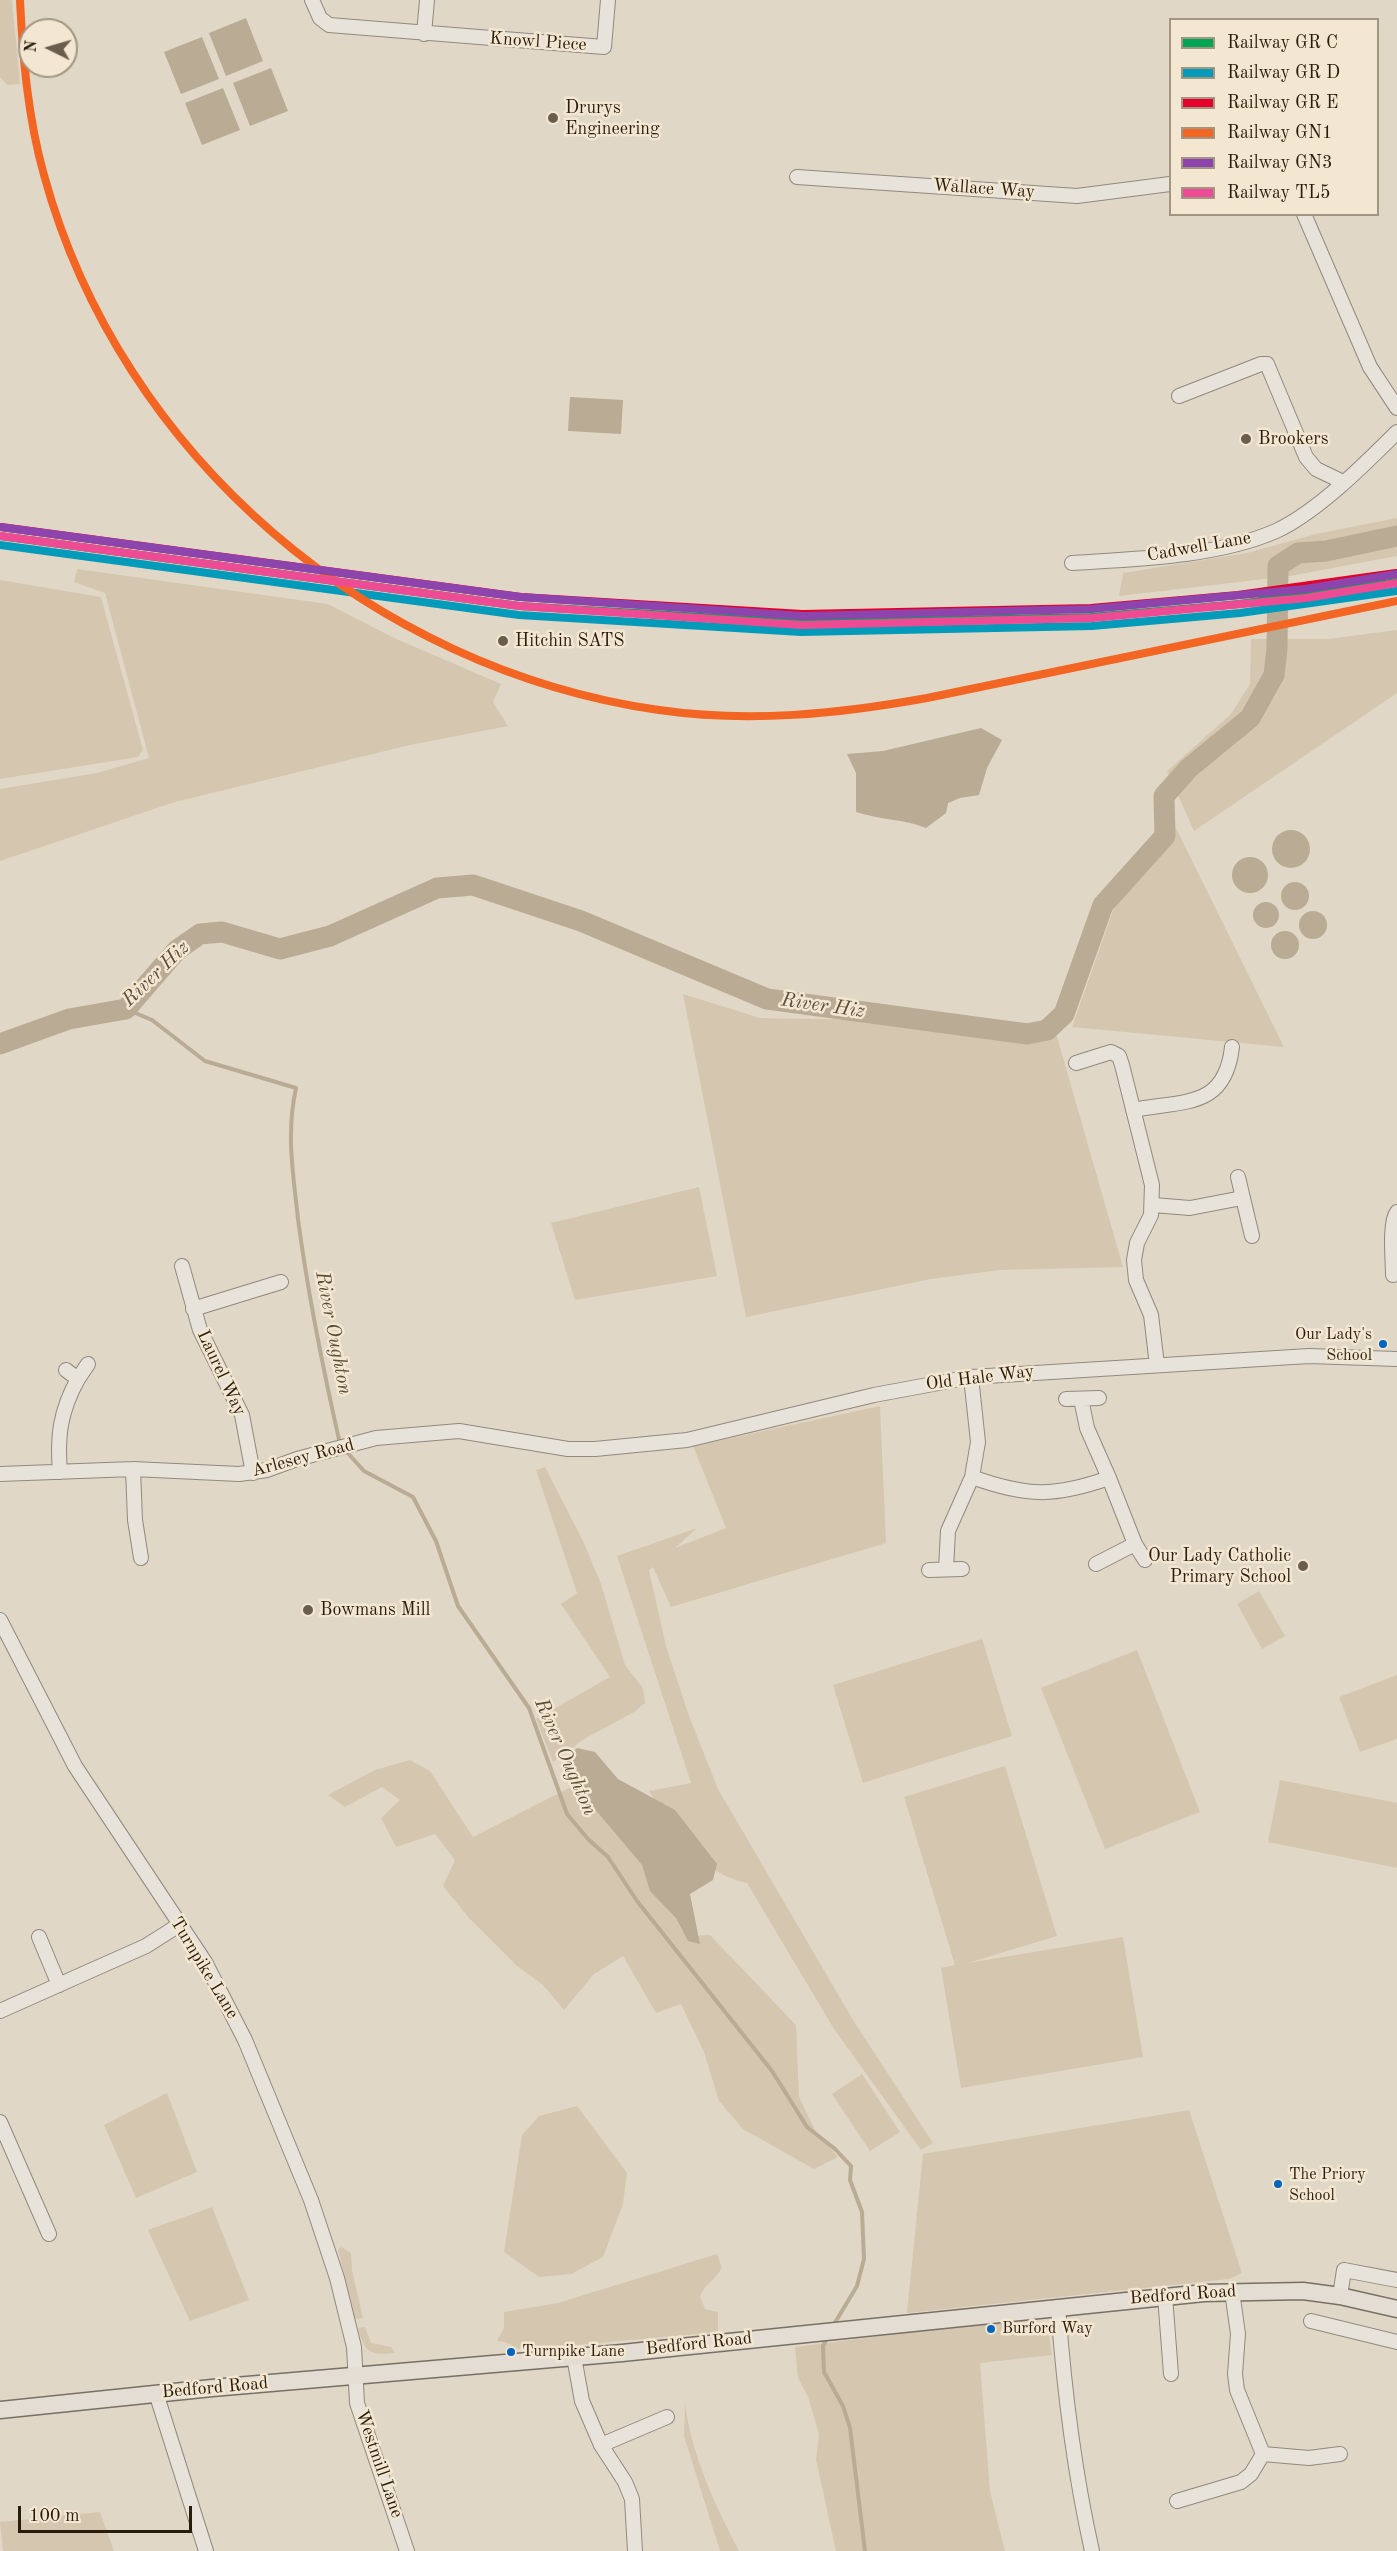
<!DOCTYPE html>
<html>
<head>
<meta charset="utf-8">
<style>
  body { margin:0 }
  #map { position:relative; width:1397px; height:2551px; overflow:hidden; background:#e1d7c6; font-family:"Old Standard TT",serif }
  canvas { display:block }
  .legend { position:absolute; left:1169px; top:18px; width:210px; height:198px; box-sizing:border-box; background:#f3e7d2; border:2px solid #a29683; margin:0; padding:8px 10px; list-style:none; font-size:18px; color:#291c0c }
  .legend li { display:flex; align-items:center; gap:12px; height:30px }
  .legend b { width:30px; border:2px solid #a29683 }
  .north { position:absolute; left:18px; top:18px; width:60px; height:60px; box-sizing:border-box; background:#f3e7d2; border:2px solid #a29683; border-radius:50%; rotate:275deg; font-size:16px; font-weight:700; line-height:24px; text-align:center; color:#291c0c }
  .north::after { content:''; display:block; margin:auto; width:21px; height:27px; background:#695d4d; clip-path:polygon(50% 0,100% 100%,50% 72%,0 100%) }
  .scale { position:absolute; left:18px; top:2506px; width:174px; height:27px; box-sizing:border-box; border:3px solid #291c0c; border-top:0; padding-left:8px; font-size:18px; line-height:21px; white-space:nowrap; color:#291c0c; -webkit-text-stroke:4px #f3e7d2; paint-order:stroke }
</style>
</head>
<body>
<div id="map">
<canvas width="1397" height="2551"></canvas>
<ul class="legend">
<li><b style="height:8px;background:#00a651"></b>Railway GR C</li>
<li><b style="height:8px;background:#049bbb"></b>Railway GR D</li>
<li><b style="height:8px;background:#e4002b"></b>Railway GR E</li>
<li><b style="height:8px;background:#f26522"></b>Railway GN1</li>
<li><b style="height:8px;background:#8e44ad"></b>Railway GN3</li>
<li><b style="height:8px;background:#ee4b95"></b>Railway TL5</li>
</ul>
<div class="north">N</div>
<div class="scale">100 m</div>
</div>
<script>
const g = document.querySelector('canvas').getContext('2d');
g.lineJoin = 'round';
function fillPath(path, color) {
  g.fillStyle = color;
  g.fill(path, 'evenodd');
}
function trace(path, color, width, dash) {
  g.strokeStyle = color;
  g.lineWidth = width;
  g.lineCap = dash ? 'butt' : 'round';
  g.setLineDash(dash || []);
  g.stroke(path);
}
function label(font, color, halo, rows, align = 'center') {
  g.font = font + ' "Old Standard TT",serif';
  g.lineWidth = 5;
  g.setLineDash([]);
  g.textBaseline = 'middle';
  g.strokeStyle = halo;
  g.fillStyle = color;
  for (const [text, x, y, turn = 0] of rows) {
    g.save();
    g.translate(x, y);
    g.rotate((+turn || 0) * Math.PI / 180);
    g.textAlign = isNaN(turn) ? turn : align;
    if (halo) g.strokeText(text, 0, 0);
    g.fillText(text, 0, 0);
    g.restore();
  }
}
const green = new Path2D(`
  M0,0H12L20,84L7,85L0,77Z
  M1397,518V556L1290,576L1119,596L1123,573L1247,553L1316,534Z
  M77,569L328,604L394,638L501,684L493,702L508,726L410,745L175,802L0,861V789L97,773L149,758L105,593L74,582Z
  M0,580L101,597L143,750L138,757L0,779Z
  M1397,630V693L1194,831L1167,771L1231,714L1250,684L1251,639H1328Z
  M1172,820L1284,1047L1072,1027L1113,911Z
  M683,994L760,1018L1049,1023L1056,1033L1123,1267L1000,1270L931,1279L746,1317Z
  M699,1187L717,1276L575,1300L551,1223Z
  M880,1406L886,1543L671,1607L653,1567L649,1570L666,1646L689,1716L718,1789L853,2020L933,2143L921,2150L834,2029L747,1883C698,1873 675,1830 649,1791L691,1783L617,1556L697,1528L675,1548L726,1528L693,1446Z
  M545,1467L584,1543L601,1584L625,1665L643,1688L645,1703L634,1712L584,1739L553,1762L536,1719L610,1677L561,1604L577,1593L536,1470Z
  M1259,1591L1285,1636L1262,1649L1237,1604Z
  M982,1639L1012,1736L863,1783L833,1685Z
  M1137,1650L1200,1812L1105,1849L1041,1688Z
  M1397,1675V1739L1360,1752L1339,1697Z
  M410,1760L430,1771L473,1837L575,1785L636,1844L693,1936L710,1935L796,2025L799,2097L815,2130L838,2157L814,2169L743,2129L719,2101L704,2052L681,2004L656,2013L623,1956L594,1974L564,2010L543,1985L517,1966L469,1918L443,1886L455,1860L435,1834L396,1847L381,1818L400,1800L382,1787L345,1807L328,1795L375,1770Z
  M1005,1766L1057,1936L968,1963L1123,1937L1143,2057L961,2088L941,1968L955,1965L904,1797Z
  M1280,1780L1397,1803V1868L1268,1842Z
  M862,2074L900,2132L870,2151L832,2094Z
  M167,2093L197,2172L136,2198L104,2125Z
  M577,2106L627,2173L623,2204L603,2257L571,2274L539,2277L504,2252L522,2135L539,2116Z
  M1189,2110L1242,2273L1229,2279L907,2313L923,2154Z
  M212,2207L249,2300L190,2321L148,2230Z
  M341,2247L351,2253L352,2270L363,2318L355,2319L338,2250Z
  M717,2254L722,2268C715,2280 705,2284 700,2296L705,2309L718,2312V2332L522,2350L505,2342L497,2341L504,2328V2312L558,2303Z
  M1020,2318L1049,2336L1052,2355L980,2363L990,2491L1005,2551H836L816,2460L819,2434L808,2397L798,2378L795,2347Z
  M365,2327L371,2343L391,2347L395,2353C370,2356 364,2352 358,2328Z
  M685,2404C692,2456 715,2505 739,2551H720L684,2436Z
  M100,2512L114,2551H3L0,2522Z`);
const water = new Path2D(`
  M246,18L263,61L226,76L209,33Z
  M202,37L219,79L181,94L164,52Z
  M271,68L288,111L250,126L233,83Z
  M223,88L240,130L202,145L185,103Z
  M570,397L623,400L621,434L568,431Z
  M981,728L1002,740L987,768L979,795L960,798L948,803L946,813L926,828C904,819 880,820 856,812V773L847,754L883,751Z
  M1272 849a19 19 0 1 1 38 0a19 19 0 1 1-38 0Z
  M1232 875a18 18 0 1 1 36 0a18 18 0 1 1-36 0Z
  M1281 896a14 14 0 1 1 28 0a14 14 0 1 1-28 0Z
  M1253 915a13 13 0 1 1 26 0a13 13 0 1 1-26 0Z
  M1299 925a14 14 0 1 1 28 0a14 14 0 1 1-28 0Z
  M1271 945a14 14 0 1 1 28 0a14 14 0 1 1-28 0Z
  M577,1748L595,1752L618,1779L675,1810L717,1864L713,1880L690,1894L700,1944L688,1941L676,1918L650,1891L642,1865L594,1808L572,1778L564,1759Z`);
const stream = new Path2D(`
  M126,1009L152,1020L205,1061L296,1088C286,1134 293,1172 298,1219C308,1295 323,1369 340,1444
  M345,1450L364,1471L413,1497L436,1541L458,1606L529,1708L567,1814L588,1839L608,1857L637,1901L772,2071L807,2127L835,2149L851,2166L850,2180L862,2212L864,2259L857,2286L833,2326
  M827,2338L823,2346L824,2372L843,2406L850,2428L865,2551`);
const river = new Path2D(`
  M0,1044L69,1019L126,1009L177,950L200,934L222,932L280,949L330,936L437,888L473,885L581,921L767,999L1027,1034L1047,1030L1064,1014L1103,905L1165,836L1164,796L1189,768L1250,718L1274,675L1277,649L1278,566L1298,553L1326,551L1397,536`);
const minor = new Path2D(`
  M312,0L320,18L329,25L604,47L608,0
  M424,34L427,0
  M797,177L1077,196L1170,184
  M1304,214L1370,367L1397,408
  M1179,396L1261,364H1267L1306,457L1316,469L1343,482
  M1072,563C1135,559 1217,557 1276,531C1317,512 1365,464 1397,432
  M1076,1063L1111,1052L1119,1056L1122,1065L1152,1185L1151,1215L1137,1243L1134,1260L1136,1280L1151,1315L1157,1365
  M1133,1110C1184,1100 1225,1109 1232,1047
  M1238,1177L1252,1236
  M1153,1205L1190,1208L1242,1198
  M182,1266L200,1330L242,1415L253,1473
  M1393,1275C1393,1260 1389,1223 1397,1212
  M193,1309L281,1282
  M66,1370L78,1379L88,1364
  M971,1377L978,1442L972,1477C1027,1497 1055,1497 1109,1478L1087,1428L1081,1399
  M1066,1399L1099,1398
  M133,1469L135,1520L141,1558
  M60,1472C57,1437 60,1411 78,1379
  M0,1474L133,1469L239,1474L267,1470L297,1459L376,1438L459,1431L568,1449H595L687,1440L874,1395L971,1377L1309,1356L1397,1359
  M1109,1478L1135,1544L1145,1560
  M1096,1564L1135,1544
  M946,1569L948,1531L972,1477
  M929,1570L962,1569
  M0,1620L75,1766L205,1962L245,2040L311,2200L337,2278L354,2347L357,2403L407,2551
  M39,1937L59,1985
  M0,2011L146,1946L179,1925
  M0,2122L49,2234
  M1165,2296L1171,2374
  M1340,2296L1344,2270L1397,2280
  M1058,2307C1064,2389 1074,2471 1092,2551
  M1311,2321L1397,2342
  M574,2357L582,2401L601,2445L625,2482L632,2499L635,2551
  M156,2393L206,2551
  M601,2445L667,2417
  M1263,2454L1309,2458L1340,2454
  M1177,2501L1241,2482L1251,2474L1263,2454L1237,2390L1235,2374L1238,2334L1232,2291`);
const major = new Path2D(`
  M0,2410L212,2388L622,2353L1204,2293L1303,2291L1340,2296L1397,2309`);
const rail1 = new Path2D(`
  M0,536L520,606L802,623L1091,617L1239,604L1397,582`);
const rail2 = new Path2D(`
  M0,545L519,615L801,632L1092,626L1240,613L1397,591`);
const rail3 = new Path2D(`
  M1,527L521,597L802,614L1091,608L1238,595L1396,573`);
const rail4 = new Path2D(`
  M20,0C23,60 28,118 44,175C121,457 373,669 659,710C749,723 838,714 927,698L1397,601`);
const rail5 = new Path2D(`
  M0,527L520,597L803,616L1091,609L1305,589L1397,574`);
const rail6 = new Path2D(`
  M0,536L519,606L802,625L1092,618L1306,598L1397,583`);
const markers = [
  [553,118,6,"#695d4d"],
  [1246,439,6,"#695d4d"],
  [503,641,6,"#695d4d"],
  [1383,1344,5,"#0065bd"],
  [1303,1566,6,"#695d4d"],
  [308,1610,6,"#695d4d"],
  [1278,2184,5,"#0065bd"],
  [991,2329,5,"#0065bd"],
  [511,2352,5,"#0065bd"]
];
const busNames = [
  ["Our Lady's",1372,1335,"right"],
  ["School",1372,1356,"right"],
  ["The Priory",1289,2175],
  ["School",1289,2196],
  ["Burford Way",1002,2329],
  ["Turnpike Lane",522,2352]
];
const streetNames = [
  ["Knowl Piece",538,42,4],
  ["Wallace Way",984,189,4],
  ["Cadwell Lane",1199,547,-10],
  ["Laurel Way",221,1373,65],
  ["Old Hale Way",980,1378,-7],
  ["Arlesey Road",303,1458,-15],
  ["Turnpike Lane",204,1968,59],
  ["Bedford Road",1183,2295,-4],
  ["Bedford Road",699,2344,-6],
  ["Bedford Road",215,2388,-5],
  ["Westmill Lane",379,2464,71]
];
const poiNames = [
  ["Drurys",565,108],
  ["Engineering",565,129],
  ["Brookers",1258,439],
  ["Hitchin SATS",515,641],
  ["Our Lady Catholic",1291,1556,"right"],
  ["Primary School",1291,1577,"right"],
  ["Bowmans Mill",320,1610]
];
const waterNames = [
  ["River Hiz",156,974,-44],
  ["River Hiz",823,1006,8],
  ["River Oughton",333,1333,79],
  ["River Oughton",565,1757,66]
];
fillPath(green, '#d5c7af');
fillPath(water, '#baac94');
trace(stream, '#baac94', 4);
trace(river, '#baac94', 21);
trace(minor, '#91897e', 16);
trace(major, '#777065', 19);
trace(minor, '#e7e2da', 14);
trace(major, '#e4ddd3', 16);
trace(rail1, '#00a651', 8);
trace(rail2, '#049bbb', 8);
trace(rail3, '#e4002b', 8);
trace(rail4, '#f26522', 8);
trace(rail5, '#8e44ad', 8);
trace(rail6, '#ee4b95', 8);
for (const [x, y, r, color] of markers) {
  const dot = new Path2D();
  dot.arc(x, y, r, 0, 2 * Math.PI);
  g.fillStyle = color;
  g.fill(dot);
  trace(dot, '#f3e7d2', 2);
}
label('16px', '#291c0c', '#f3e7d2', busNames, 'left');
label('18px', '#291c0c', '#f3e7d2', streetNames);
label('18px', '#291c0c', '#f3e7d2', poiNames, 'left');
label('italic 20px', '#5d4e3a', '#f3e7d2', waterNames);
</script>
</body>
</html>
